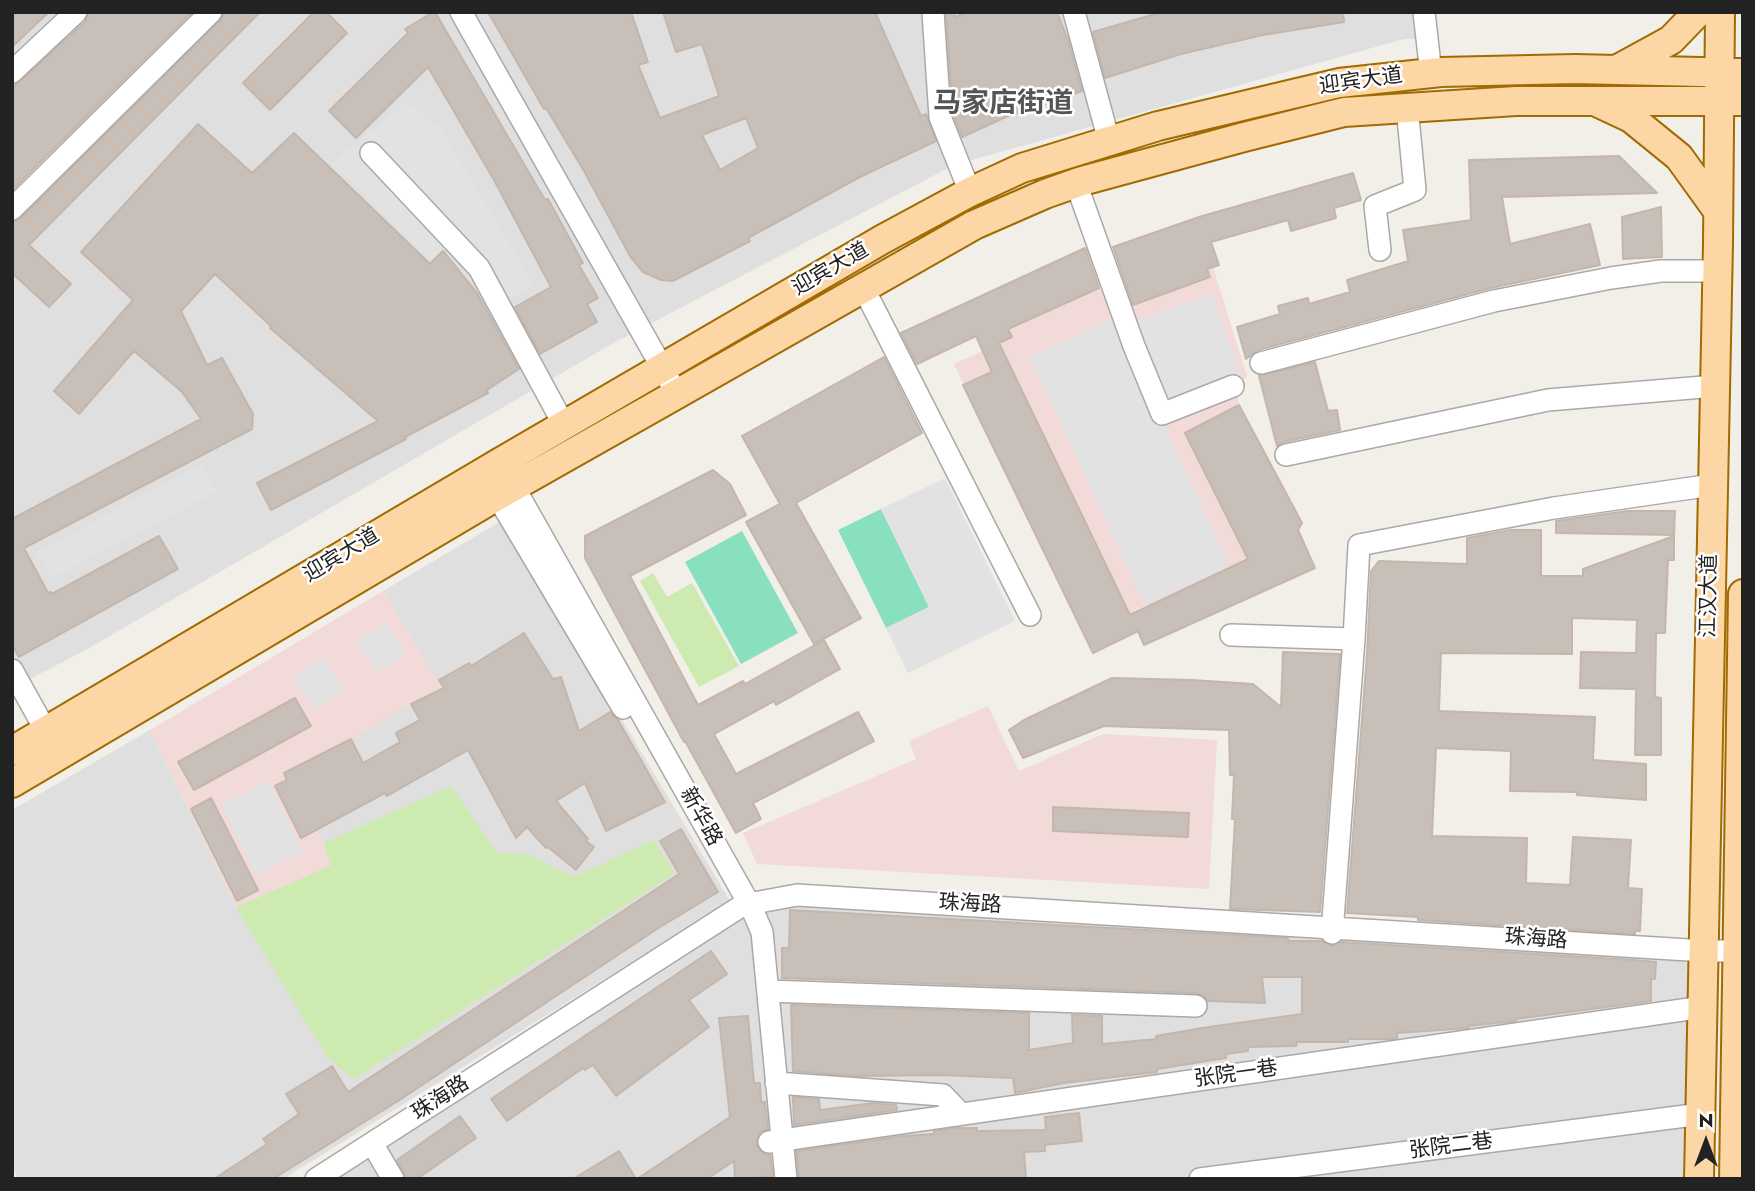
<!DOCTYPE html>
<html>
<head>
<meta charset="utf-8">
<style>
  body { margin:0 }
  #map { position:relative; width:1755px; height:1191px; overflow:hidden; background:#f2efe9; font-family:Jost,sans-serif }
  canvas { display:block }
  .frame { position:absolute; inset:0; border:14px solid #222; pointer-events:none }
  .north { position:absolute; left:1671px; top:1107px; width:70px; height:70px; -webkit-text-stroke:5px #fff; paint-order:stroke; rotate:0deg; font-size:19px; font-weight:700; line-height:28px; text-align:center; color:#222 }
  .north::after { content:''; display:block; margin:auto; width:24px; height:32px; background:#222; clip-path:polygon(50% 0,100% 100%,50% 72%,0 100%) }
</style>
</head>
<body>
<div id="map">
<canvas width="1755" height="1191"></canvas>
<div class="frame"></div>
<div class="north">N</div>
</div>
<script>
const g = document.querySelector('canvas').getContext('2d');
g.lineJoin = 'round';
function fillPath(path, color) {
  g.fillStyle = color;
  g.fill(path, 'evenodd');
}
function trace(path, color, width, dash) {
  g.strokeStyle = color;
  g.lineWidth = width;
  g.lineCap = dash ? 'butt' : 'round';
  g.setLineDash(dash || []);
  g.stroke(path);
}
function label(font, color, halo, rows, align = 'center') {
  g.font = font + ' Jost,"Noto Sans SC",sans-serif';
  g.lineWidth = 5;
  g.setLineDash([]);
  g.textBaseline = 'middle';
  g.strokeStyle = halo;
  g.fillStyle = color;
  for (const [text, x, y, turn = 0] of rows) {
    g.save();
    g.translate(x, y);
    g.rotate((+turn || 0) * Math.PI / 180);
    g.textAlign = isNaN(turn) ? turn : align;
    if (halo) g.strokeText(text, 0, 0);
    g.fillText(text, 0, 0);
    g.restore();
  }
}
const residential = new Path2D(`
  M12,12H1434V39H1404L954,165L617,341L84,651L20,684L12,670Z
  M503,520L730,901L283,1179H19L12,1167V810L150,730L236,907L330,866L324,843L284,773L411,704L442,690L383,591Z
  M799,904L1324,934L1693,962L1687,1179H336L707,935L742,917Z`);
const commercial = new Path2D(`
  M1107,240L1130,306L1210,278L1207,269L1213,267L1247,376L1237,390L1239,405L1302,523L1299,530L1315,568L1144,645L1138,631L1093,653L954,364L982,351L973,331L1009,314L997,288Z
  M383,591L442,690L411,704L351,739L284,773L298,801L324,843L330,866L236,907L150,730Z
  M988,706L1019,771L1103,734L1217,740L1209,889L757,864L743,833L916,759L909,741Z`);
const grass = new Path2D(`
  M653,573L667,597L692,583L739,666L699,687L640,581Z
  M451,786L496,852L526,854L574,877L653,840L675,873L353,1080L326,1055L236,907L330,866L324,843Z`);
const pitch = new Path2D(`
  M881,509L929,607L886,628L838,530Z
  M742,531L798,633L741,664L685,562Z`);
const parking = new Path2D(`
  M406,102L440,127L534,285L500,304L443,249L430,260L332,163Z
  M1212,294L1241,376L1162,404L1133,321Z
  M1115,318L1229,566L1145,605L1030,357Z
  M202,464L217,491L51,579L36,552Z
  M945,478L1015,621L908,673L886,628L929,607L881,509Z
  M387,622L406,655L376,672L357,640Z
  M324,659L343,691L313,709L294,676Z
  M269,781L303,851L255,875L221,805Z`);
const building = new Path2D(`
  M12,12H49L12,47Z
  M89,12H192L12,190V88L85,22Z
  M224,12H260L29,245L71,284L49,307L12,273V222L21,218L220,21Z
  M314,12H326L347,33L270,110L243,83Z
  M433,12H435L545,200L548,199L583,263L579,265L598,298L587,304L597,322L540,354L515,307L551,287L494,180L428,67L356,138L329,111L408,33L405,29Z
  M488,12H631L648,62L638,65L660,118L719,96L702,44L676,52L663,12H875L921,116L926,114L927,116L936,141L860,177L748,238L750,241L673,281L661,280L643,272L630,256L584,171L546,108L544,109ZM746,118L758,148L720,170L702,135Z
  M949,12H954L955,17L968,12H1057L1068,40L1082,91L1006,117L962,137L953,114L946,14Z
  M1162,12H1343L1344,22L1263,35L1181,54L1105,78L1093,32Z
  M198,124L252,173L294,133L430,264L443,251L477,293L519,369L487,390L488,393L405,437L406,439L271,510L257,483L378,421L270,328L272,327L215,274L181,311L207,365L222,358L253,414L252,429L24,548L48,593L51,592L52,594L159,536L178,569L19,657L12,645V519L201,419L182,392L134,351L79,414L54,391L133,300L81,252Z
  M1619,156L1657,193L1502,197L1510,244L1590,224L1600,265L1491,288L1258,350L1246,359L1237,327L1280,314L1278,306L1308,298L1309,304L1350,292L1347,280L1408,261L1403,230L1471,220L1469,160Z
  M1353,173L1361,200L1334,208L1336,218L1291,231L1288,220L1211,242L1219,265L1207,269L1210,277L1133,305L1113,247L1199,217Z
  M1661,207L1662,257L1623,259L1622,217Z
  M1085,248L1099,288L1008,329L1012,337L999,343L1130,615L1248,559L1185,433L1239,405L1302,523L1298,530L1315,568L1144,645L1138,631L1093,653L963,385L992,372L976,336L917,364L901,333Z
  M884,357L922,433L796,503L861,618L814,644L746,522L780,504L742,436Z
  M1315,362L1328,411L1337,410L1340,430L1283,442L1277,446L1259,376Z
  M713,470L730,484L746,515L630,576L698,705L743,681L745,684L824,640L840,669L776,705L774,701L714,734L736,774L858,712L874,741L753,803L761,819L736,833L685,741L684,742L585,558V536Z
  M1627,511H1675L1674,535L1556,533V521Z
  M1510,530H1541V576H1583V569L1674,536V560H1668L1665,633H1656L1655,697L1661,698V755H1635L1636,689L1580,688L1581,652L1636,653L1637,620L1572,618V654L1441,653L1439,711L1595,717L1593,760L1646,764V800L1577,795V792L1510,791L1511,751L1436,748L1432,836L1527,838L1526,883L1570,885L1573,837L1631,840L1628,888L1642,889L1640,931H1635V934L1418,920V917L1347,913L1367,655L1371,571L1379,561L1467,564V538Z
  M524,633L553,679L561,677L579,731L610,712L618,720L665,802L606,831L585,783L556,801L588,839L586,841L594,847L576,870L548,847L546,848L527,827L516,838L468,750L387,796L385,793L301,838L275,786L287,780L284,773L351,739L363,763L400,742L396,733L420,720L411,704L444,688L439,680L469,663L471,666Z
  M1283,652L1340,654L1320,912L1230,909L1235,819H1232L1234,775H1230L1229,730L1104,726L1023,758L1009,730L1024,720L1112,678L1192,680L1253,684L1281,707Z
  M295,698L311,726L194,790L178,762Z
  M211,798L258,890L237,901L191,809Z
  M1053,807L1189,813L1188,837L1053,831Z
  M681,829L718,892L657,929L398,1101L273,1179H214L267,1144L263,1139L299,1114L286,1094L332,1066L348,1092L679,874L660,841Z
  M790,910L1288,938V941H1322L1332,946L1341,942L1634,960L1656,962L1655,979H1651V1001L1516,1019V1021L1468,1026L1469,1028L1397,1033V1038L1391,1039H1348V1042H1297L1296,1046L1248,1047V1051L1226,1054V1058L1157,1069V1072L1064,1083L1015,1093L1013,1078L938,1075L856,1076L793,1071L791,1005L1029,1013V1050L1073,1043L1072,1015L1102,1016V1044L1157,1039L1156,1036L1202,1028L1302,1014V977H1262L1265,1003L1208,1001L1203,995L1196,993L782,978V948H789Z
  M711,951L727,974L689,1000L709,1027L616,1096L593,1065L585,1070L583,1068L507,1121L491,1099Z
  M748,1016L754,1083H760L761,1102H765L768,1129L760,1132L756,1145L764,1154L770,1155L773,1176L735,1179L734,1161L707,1179H637L730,1117L719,1018Z
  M793,1097L819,1099L820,1110L873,1103L896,1105L897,1110L794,1125Z
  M1079,1113L1082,1141L1045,1145V1151L1024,1152L1026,1179H799L796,1151L903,1136L934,1134V1131L955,1128H977V1131L1046,1130L1045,1117Z
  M460,1116L476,1138L417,1179H406L397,1160Z
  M619,1151L636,1179H573Z`);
const minor = new Path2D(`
  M461,12L677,394
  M933,12L940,117L970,192
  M1074,12L1109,141
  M1424,12L1431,74
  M12,72L76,12
  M371,153L479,268L564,425
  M1076,183L1134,346L1162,414L1233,386
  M12,209L211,12
  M1380,250L1375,206L1415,190L1407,107
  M863,287L1030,615
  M1261,363L1494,301L1611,278L1661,271H1717
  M1286,455L1548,400L1715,386
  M514,487L752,909L762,932L786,1179
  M497,496L623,708
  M1231,635L1354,639L1332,933
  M1354,639L1359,545L1554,508L1712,485
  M12,670L46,731
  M768,991L1196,1006
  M776,1083L943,1095L961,1114
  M769,1142L1703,1007
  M376,1150L393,1179
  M316,1179L743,905L797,895L1705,951H1743
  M1200,1179L1701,1114`);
const major = new Path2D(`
  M1618,69L1671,40L1698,12
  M1599,103L1631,118L1679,157L1718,211
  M12,751L499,463L883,239L970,192L1022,168L1158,126L1339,83L1441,72L1575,69L1743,73
  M12,783L497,496L677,394L974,225L1045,194L1082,181L1244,137L1344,112L1516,101H1743
  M1699,1179L1718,243L1720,12
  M1734,1179L1743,594`);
const streetNames = [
  ["迎宾大道",1361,82,-8],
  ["迎宾大道",831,270,-30],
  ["迎宾大道",342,556,-31],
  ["江汉大道",1710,596,-89],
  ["新华路",700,817,61],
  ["珠海路",970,905,3],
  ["珠海路",1536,940,4],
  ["张院一巷",1236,1075,-8],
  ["珠海路",441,1099,-33],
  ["张院二巷",1451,1147,-7]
];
const districtNames = [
  ["马家店街道",1003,105]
];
fillPath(residential, '#e0dfdf');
fillPath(commercial, '#f2dad9');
fillPath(grass, '#cdebb0');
fillPath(pitch, '#88e0be');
fillPath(parking, '#e2e2e2');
fillPath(building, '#c7bfb8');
trace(building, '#c4b6ab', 2);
trace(minor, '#a9a9a9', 24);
trace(major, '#a06b00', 32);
trace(minor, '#fff', 21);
trace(major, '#fcd6a4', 28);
label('21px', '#222', '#fff', streetNames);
label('bold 28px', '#555', '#fff', districtNames);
</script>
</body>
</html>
